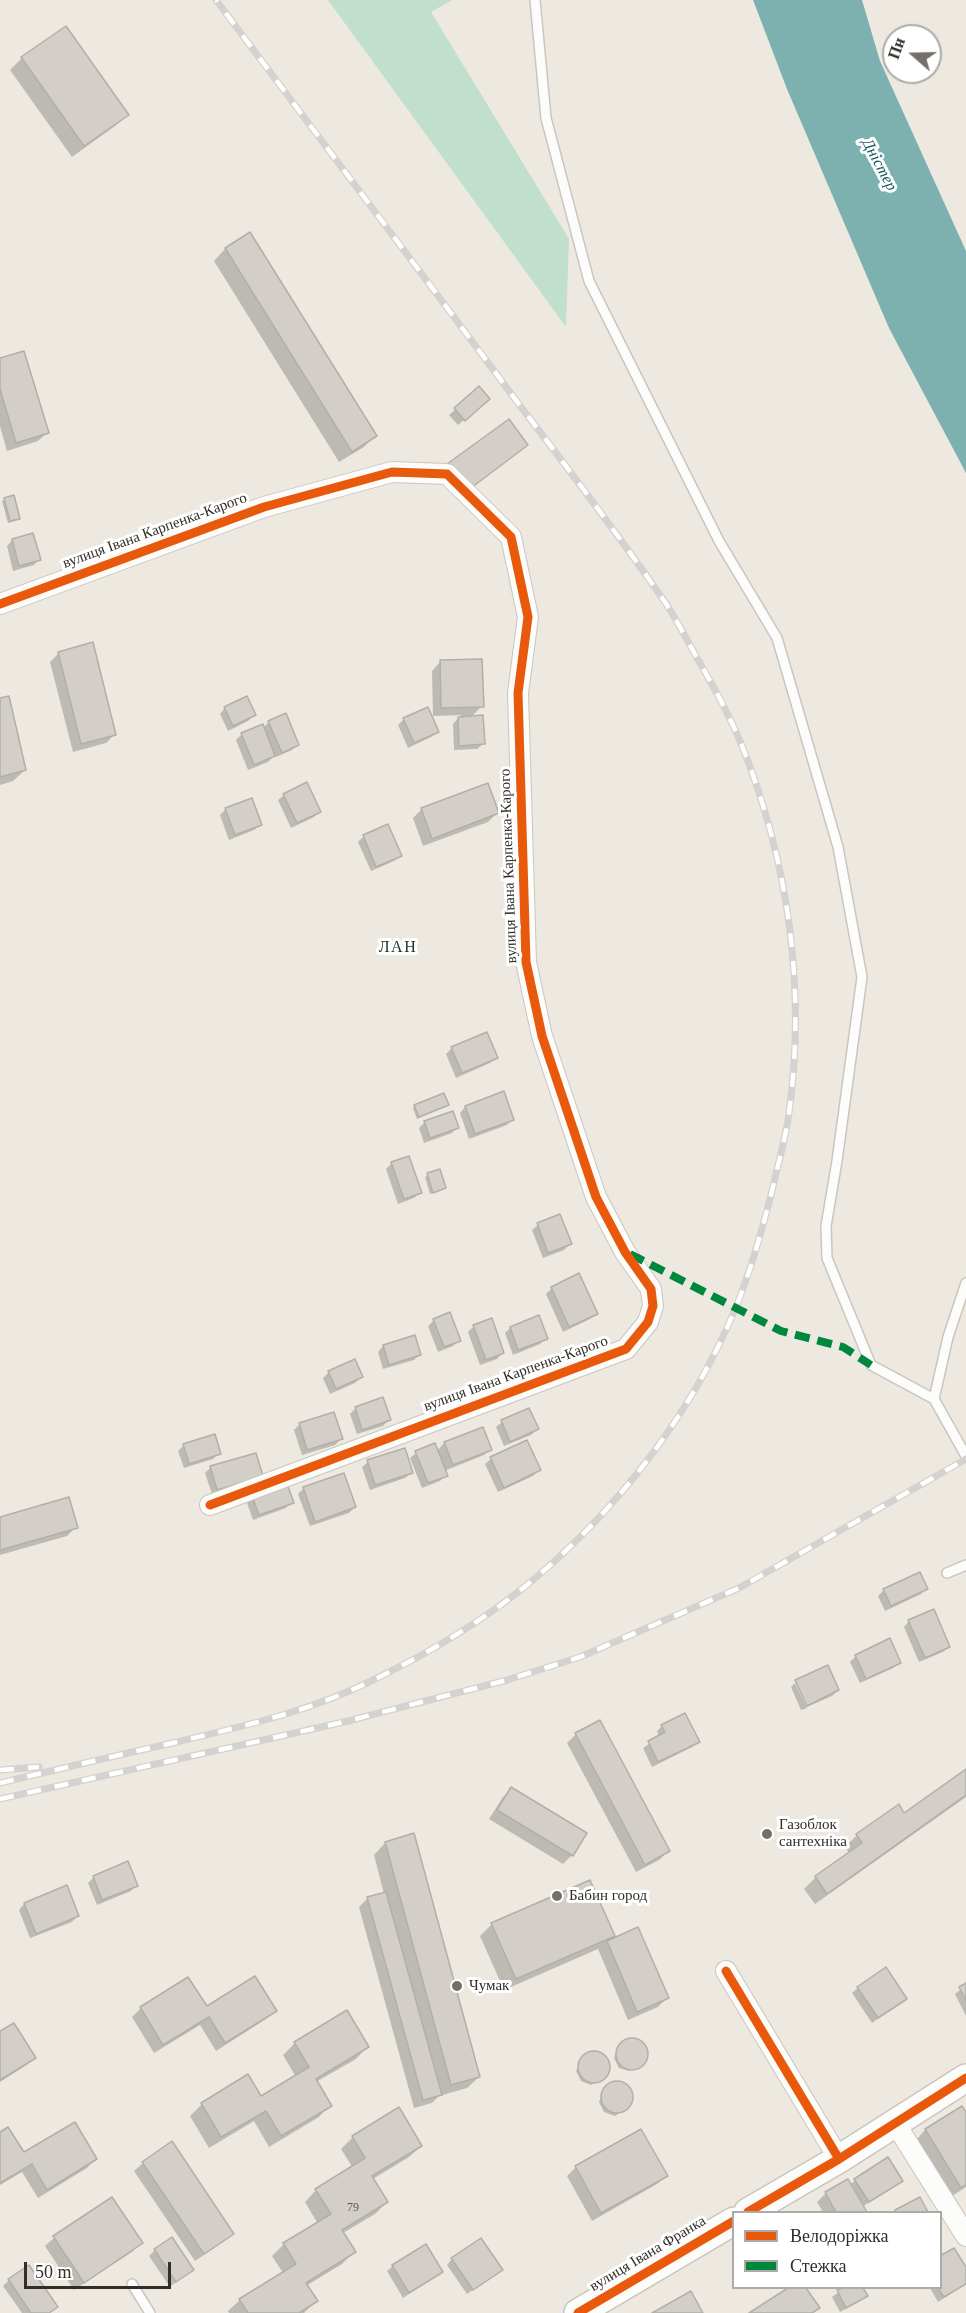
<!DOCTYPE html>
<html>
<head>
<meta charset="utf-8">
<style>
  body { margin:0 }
  #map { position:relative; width:966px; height:2313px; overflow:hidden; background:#ede8e0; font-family:"Times New Roman",serif }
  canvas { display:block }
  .legend { position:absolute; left:732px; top:2211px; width:210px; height:78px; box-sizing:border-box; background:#fff; border:2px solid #adaba9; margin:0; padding:8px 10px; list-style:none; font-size:18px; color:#312e29 }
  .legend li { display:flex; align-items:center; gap:12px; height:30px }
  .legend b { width:30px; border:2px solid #adaba9 }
  .north { position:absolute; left:882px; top:24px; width:60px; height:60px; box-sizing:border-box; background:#fff; border:2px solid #adaba9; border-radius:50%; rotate:290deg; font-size:16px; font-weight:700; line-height:24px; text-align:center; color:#312e29 }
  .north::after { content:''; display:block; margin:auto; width:21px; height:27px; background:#736f69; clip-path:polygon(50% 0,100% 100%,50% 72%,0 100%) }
  .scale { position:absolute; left:24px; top:2262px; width:147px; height:27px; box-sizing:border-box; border:3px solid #312e29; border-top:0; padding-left:8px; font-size:18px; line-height:21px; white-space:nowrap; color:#312e29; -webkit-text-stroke:4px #fff; paint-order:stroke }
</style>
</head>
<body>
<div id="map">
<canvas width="966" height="2313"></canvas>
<ul class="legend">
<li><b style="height:8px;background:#e8590c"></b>Велодоріжка</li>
<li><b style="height:8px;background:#00873e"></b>Стежка</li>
</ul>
<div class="north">Пн</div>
<div class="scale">50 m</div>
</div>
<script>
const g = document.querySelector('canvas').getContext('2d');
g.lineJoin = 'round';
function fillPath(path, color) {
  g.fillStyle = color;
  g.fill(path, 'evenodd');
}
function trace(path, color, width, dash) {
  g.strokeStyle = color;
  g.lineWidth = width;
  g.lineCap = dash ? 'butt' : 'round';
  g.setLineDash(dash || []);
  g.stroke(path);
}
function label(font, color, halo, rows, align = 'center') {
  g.font = font + ' "Times New Roman",serif';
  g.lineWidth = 6;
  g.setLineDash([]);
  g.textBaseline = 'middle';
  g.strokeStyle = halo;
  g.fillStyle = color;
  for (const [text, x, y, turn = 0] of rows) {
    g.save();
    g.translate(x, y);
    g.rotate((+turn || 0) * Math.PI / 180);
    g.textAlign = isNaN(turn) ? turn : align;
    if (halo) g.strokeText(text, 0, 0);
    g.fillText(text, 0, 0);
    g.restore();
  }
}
const green = new Path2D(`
  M328,0H452L431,12L569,239L566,327Z`);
const water = new Path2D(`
  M753,0H862L880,61L966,251V473L889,328L787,89Z`);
const shadow = new Path2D(`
  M22,58L127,114L115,126L72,157L10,70Z
  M250,234L375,435L364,447L339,462L214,261L225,249Z
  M0,360L47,433L38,441L7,451L0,426Z
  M479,388L482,405L458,425L449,415Z
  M526,445L457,499L440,474Z
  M5,499L18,519L16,521L8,523L2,501Z
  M12,540L39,559L34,565L13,571L7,546Z
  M59,653L115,734L106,743L73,752L50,662Z
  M440,662L482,706L471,717L483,744L477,749L454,750L453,724L461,715L433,716L432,671Z
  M0,700L25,770L13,781L0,785Z
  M225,708L254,715L248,721L228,731L220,714Z
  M427,709L437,732L431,737L408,748L398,725L404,719Z
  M269,722L297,745L292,750L276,757L275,755L268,762L248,770L236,740L242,734L263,728Z
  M487,785L497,813L488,822L423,846L413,818L421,810Z
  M284,795L319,812L314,817L291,828L278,800Z
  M226,809L260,825L254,830L229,840L220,815Z
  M364,836L400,856L394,861L371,871L358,842Z
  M452,1048L496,1058L490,1063L456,1078L446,1054Z
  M447,1105L417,1119L413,1108L415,1106Z
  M465,1107L513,1119L507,1125L469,1139L460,1113Z
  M425,1122L457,1127L452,1133L424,1143L419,1128Z
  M392,1163L420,1193L414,1198L398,1204L386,1169Z
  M439,1171L445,1188L430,1194L425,1177Z
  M559,1216L570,1244L564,1250L543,1258L532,1230L538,1225Z
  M552,1288L596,1313L590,1319L563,1332L546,1294Z
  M434,1320L459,1340L453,1346L438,1352L428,1326Z
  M474,1326L502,1353L497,1359L480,1365L468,1332Z
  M510,1328L546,1338L540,1344L513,1355L505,1333Z
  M383,1346L419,1355L414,1360L383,1369L378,1352Z
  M329,1372L361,1377L355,1383L330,1394L323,1378Z
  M356,1408L389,1420L383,1426L357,1434L350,1414Z
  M502,1422L537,1429L531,1435L504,1446L496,1427Z
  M300,1424L341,1439L335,1445L302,1455L294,1430Z
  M482,1429L490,1449L484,1455L444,1471L446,1475L440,1481L422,1488L410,1458L416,1453L437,1451L444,1443Z
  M184,1445L219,1453L213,1459L184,1468L178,1451Z
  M491,1459L539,1470L533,1476L498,1492L485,1464Z
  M368,1462L411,1473L405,1478L370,1490L362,1467Z
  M211,1467L261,1476L212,1494L205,1473Z
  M304,1488L355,1507L349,1513L310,1526L298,1494Z
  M253,1498L292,1502L286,1508L253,1520L247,1503Z
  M0,1519L76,1527L67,1536L0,1555Z
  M926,1588L921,1594L885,1611L878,1596L884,1590Z
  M909,1621L949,1646L943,1652L919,1662L904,1627Z
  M856,1656L899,1662L893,1668L860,1683L850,1662Z
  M798,1681L838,1690L832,1696L809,1706Z
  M795,1683L807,1708L801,1710L791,1687Z
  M662,1726L698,1741L692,1747L652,1767L643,1748L659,1737L657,1731Z
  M576,1734L668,1851L659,1860L636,1872L567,1743Z
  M966,1771V1797L815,1904L804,1889L816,1877L850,1854L845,1847L857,1835L904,1815Z
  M511,1789L585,1833L572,1855L563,1864L489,1819L503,1797Z
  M385,1843L479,2077L467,2088L439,2096L432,2103L414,2108L359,1907L368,1898L384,1894L374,1855Z
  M127,1863L136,1885L131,1891L97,1905L88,1883L93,1878Z
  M66,1887L77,1916L72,1922L30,1938L19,1910L24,1904Z
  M492,1924L613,1936L607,1942L637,1929L667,1998L658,2007L628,2020L598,1949L504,1990L480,1936Z
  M966,1985V2016L955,1994Z
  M858,1988L905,1999L872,2023L852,1993Z
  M141,2008H206L275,2011L266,2019L216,2051L200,2025L154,2053L132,2017Z
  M0,2033L34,2058L25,2066L0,2082Z
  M631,2039L641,2043L646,2053L642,2063L629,2071L619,2068L614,2058L618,2047Z
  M295,2043L367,2047L356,2059L316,2082L330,2105L319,2117L269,2147L254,2121L209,2148L190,2116L202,2104L261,2098L296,2077L283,2055Z
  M593,2053L603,2057L608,2067L604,2077L591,2085L581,2081L576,2071L580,2061Z
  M616,2083L627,2086L632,2096L628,2107L615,2116L604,2112L599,2102L603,2091Z
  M962,2108L966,2115V2187L952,2196L917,2139L925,2130Z
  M398,2109L421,2146L409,2157L373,2179L387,2202L375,2214L343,2233L354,2252L342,2264L306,2286L316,2301L304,2313H229L228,2311L240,2300L283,2273L272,2256L284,2244L318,2224L305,2202L316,2190L353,2168L341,2149L353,2137Z
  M0,2134L24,2154L95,2159L87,2168L38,2198L22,2172L0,2185Z
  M887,2159L901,2181L862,2207L865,2212H823L817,2202L826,2193L849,2185Z
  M143,2163L232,2234L223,2242L195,2261L134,2171Z
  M576,2167L666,2176L657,2184L592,2221L567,2176Z
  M112,2199L141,2243L132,2252L74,2290L45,2246L54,2238Z
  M155,2250L192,2270L170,2287L149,2256Z
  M452,2259L495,2275L467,2294L447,2265Z
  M393,2266L441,2272L403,2298L387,2271Z
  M966,2270V2284L938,2302L930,2288H940Z
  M9,2280L56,2307L50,2313H22L3,2286Z
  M845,2288H862L866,2296L860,2301L840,2312L832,2297Z`);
const building = new Path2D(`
  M66,26L129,115L84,146L21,57Z
  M250,232L377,436L352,452L225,248Z
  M24,351L49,433L16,443L0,389V358Z
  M479,386L490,399L465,421L454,408Z
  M509,419L528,445L467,491L447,464Z
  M14,495L20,519L10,521L4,498Z
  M33,533L41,560L19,566L12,539Z
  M93,642L116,735L81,744L58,652Z
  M482,659L484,707L441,708L440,660Z
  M9,696L26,770L0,777V698Z
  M247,696L256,715L233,726L224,707Z
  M428,707L439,732L414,743L403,718Z
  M286,713L299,745L282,753L268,721Z
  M483,715L485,744L459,746L458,717Z
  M263,724L275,756L254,765L241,733Z
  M307,782L321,812L297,823L283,794Z
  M488,783L499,813L432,839L421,808Z
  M252,798L262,825L235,835L225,808Z
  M388,824L402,856L376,867L363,835Z
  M487,1032L498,1058L462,1073L451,1047Z
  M504,1091L514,1120L475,1134L465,1106Z
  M444,1093L449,1105L419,1117L414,1105Z
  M453,1111L459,1128L430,1138L424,1121Z
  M409,1156L422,1193L404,1199L391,1162Z
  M440,1169L446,1188L433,1193L427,1173Z
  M560,1214L572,1244L548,1253L537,1223Z
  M579,1273L598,1314L569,1327L551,1287Z
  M450,1312L461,1341L444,1347L433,1319Z
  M539,1315L548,1339L518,1350L510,1327Z
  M492,1318L504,1353L486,1360L473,1325Z
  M415,1335L421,1355L389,1365L383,1345Z
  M355,1359L363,1377L336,1389L328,1371Z
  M383,1397L391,1420L362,1430L355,1407Z
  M529,1408L539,1429L510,1442L501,1420Z
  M334,1412L343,1439L307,1450L299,1423Z
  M483,1427L492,1450L453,1465L444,1442Z
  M215,1434L221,1454L189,1464L183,1444Z
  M527,1440L541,1470L504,1488L490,1457Z
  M435,1443L448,1476L428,1483L415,1451Z
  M405,1448L413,1473L375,1485L367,1460Z
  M256,1453L263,1476L217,1490L210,1466Z
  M344,1473L356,1507L315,1522L303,1487Z
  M287,1484L294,1503L259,1515L252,1496Z
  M69,1497L78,1528L0,1550V1517Z
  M920,1572L928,1589L891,1606L883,1589Z
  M934,1609L950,1647L925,1658L908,1620Z
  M890,1638L901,1663L866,1679L855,1655Z
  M828,1665L839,1690L807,1706L795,1680Z
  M685,1713L700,1742L658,1762L648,1741L665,1732L661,1725Z
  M600,1720L670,1851L645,1865L575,1733Z
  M966,1769V1795L827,1894L815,1876L862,1843L856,1834L899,1804L904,1813Z
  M511,1787L587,1833L573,1856L497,1810Z
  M414,1833L480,2077L451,2085L385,1842Z
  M128,1861L138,1886L102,1900L93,1876Z
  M590,1880L615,1936L516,1979L491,1923Z
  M67,1885L79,1916L36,1934L24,1903Z
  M386,1892L442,2095L423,2100L367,1897Z
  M638,1927L669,1998L637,2012L607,1941Z
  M886,1967L907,1999L878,2018L857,1987Z
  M255,1976L277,2011L225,2043L209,2017L163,2045L140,2007L188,1977L207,2006Z
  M966,1983V2000L959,1987Z
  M347,2010L369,2047L316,2079L332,2106L281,2136L266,2111L221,2137L201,2103L248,2074L261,2096L309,2067L294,2042Z
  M14,2023L36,2058L0,2080V2031Z
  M616 2054a16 16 0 1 1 32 0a16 16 0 1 1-32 0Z
  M578 2067a16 16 0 1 1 32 0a16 16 0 1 1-32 0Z
  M601 2097a16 16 0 1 1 32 0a16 16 0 1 1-32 0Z
  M962,2106L966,2112V2185L961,2188L925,2129Z
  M399,2107L422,2146L372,2176L388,2202L342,2230L356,2252L306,2283L318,2301L299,2313H248L239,2299L296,2264L283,2243L331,2214L315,2189L365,2158L352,2136Z
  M75,2122L97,2159L47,2190L32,2164L0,2183V2132L8,2127L24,2152Z
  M641,2129L668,2176L601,2213L575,2166Z
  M172,2141L234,2234L204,2254L142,2162Z
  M888,2157L903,2181L869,2202L854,2179Z
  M848,2179L867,2212H836L825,2192Z
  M112,2197L143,2243L84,2283L53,2236Z
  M920,2197L928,2212H896L895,2210Z
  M172,2237L194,2270L176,2282L154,2249Z
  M481,2238L503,2270L473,2290L451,2258Z
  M426,2244L443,2272L409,2293L392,2265Z
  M954,2248L966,2267V2284L944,2297L938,2288H940V2256Z
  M29,2265L58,2307L49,2313H31L8,2279Z
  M788,2288H806L820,2308L812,2313H749Z
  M842,2288H863L868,2296L846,2308L837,2290Z
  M691,2291L703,2313H652Z`);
const service = new Path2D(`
  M535,0L546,118L589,281L719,541L777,638L838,847L862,977L837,1161L826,1226L827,1258L871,1365L934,1399L966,1456
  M934,1399L948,1337L966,1283
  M947,1573L966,1565
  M132,2284L150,2313`);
const minor = new Path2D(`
  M0,604L264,507L392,472L447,474L511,537L528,617L518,693L526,962L542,1036L596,1197L625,1252L651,1289L653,1306L648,1322L626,1349L210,1505
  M726,1971L839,2159
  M895,2123L966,2236`);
const secondary = new Path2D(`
  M748,2212L839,2159L966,2078
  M578,2313L734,2221`);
const rail = new Path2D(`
  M0,1770L39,1767
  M0,1783C59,1769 118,1755 177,1742C244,1726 311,1711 373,1680C427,1654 481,1622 527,1585C617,1511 692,1414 736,1307C751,1270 762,1230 772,1191C777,1168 784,1144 788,1120C807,991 789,861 740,741C729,715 715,689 701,665C689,644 678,622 665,602C619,536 570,471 521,407C420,271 318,136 216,0
  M0,1799L348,1721L507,1680L580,1657L739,1588L966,1459`);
const quiet = new Path2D(`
  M630,1254L781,1331L843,1347L871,1365`);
const cycleway = new Path2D(`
  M0,604L264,507L392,472L447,474L511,537L528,617L518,693L526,962L542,1036L596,1197L625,1252L651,1289L653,1306L648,1322L626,1349L210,1505
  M726,1971L839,2159
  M748,2212L839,2159L966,2078
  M578,2313L734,2221`);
const markers = [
  [767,1834,6,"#736f69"],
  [557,1896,6,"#736f69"],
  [457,1986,6,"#736f69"]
];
const numberNames = [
  ["79",353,2208]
];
const streetNames = [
  ["вулиця Івана Карпенка-Карого",155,531,-20],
  ["вулиця Івана Карпенка-Карого",509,866,-92],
  ["вулиця Івана Карпенка-Карого",516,1374,-20],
  ["вулиця Івана Франка",648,2254,-31]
];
const poiNames = [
  ["Газоблок",779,1825],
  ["сантехніка",779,1842],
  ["Бабин город",569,1896],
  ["Чумак",469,1986]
];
const waterNames = [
  ["Дністер",879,165,62]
];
const neighbourhoodNames = [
  ["ЛАН",398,948]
];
fillPath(green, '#c0dfcc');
fillPath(water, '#7cb1b0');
fillPath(shadow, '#0003');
fillPath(building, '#d3cfc8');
trace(building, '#b2afa8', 1.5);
trace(service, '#cac6bf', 12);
trace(minor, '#cac6bf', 22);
trace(secondary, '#cac6bf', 30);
trace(service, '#fcfcfa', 9);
trace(minor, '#fcfcfa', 20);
trace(secondary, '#fcfcfa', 27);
trace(rail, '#d4d2d0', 7);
trace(rail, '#fff', 4.5, [14]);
trace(quiet, '#00873e', 8, [15, 8]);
trace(cycleway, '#e8590c', 9);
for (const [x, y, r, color] of markers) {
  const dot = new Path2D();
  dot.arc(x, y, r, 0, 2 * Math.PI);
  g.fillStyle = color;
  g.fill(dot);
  trace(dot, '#fff', 2);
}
label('12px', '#5c5953', null, numberNames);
label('15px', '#312e29', '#fff', streetNames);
label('15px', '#312e29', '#fff', poiNames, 'left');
label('italic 16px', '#135758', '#fff', waterNames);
g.letterSpacing = '1.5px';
label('16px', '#15342d', '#fff', neighbourhoodNames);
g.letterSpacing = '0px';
</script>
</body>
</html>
